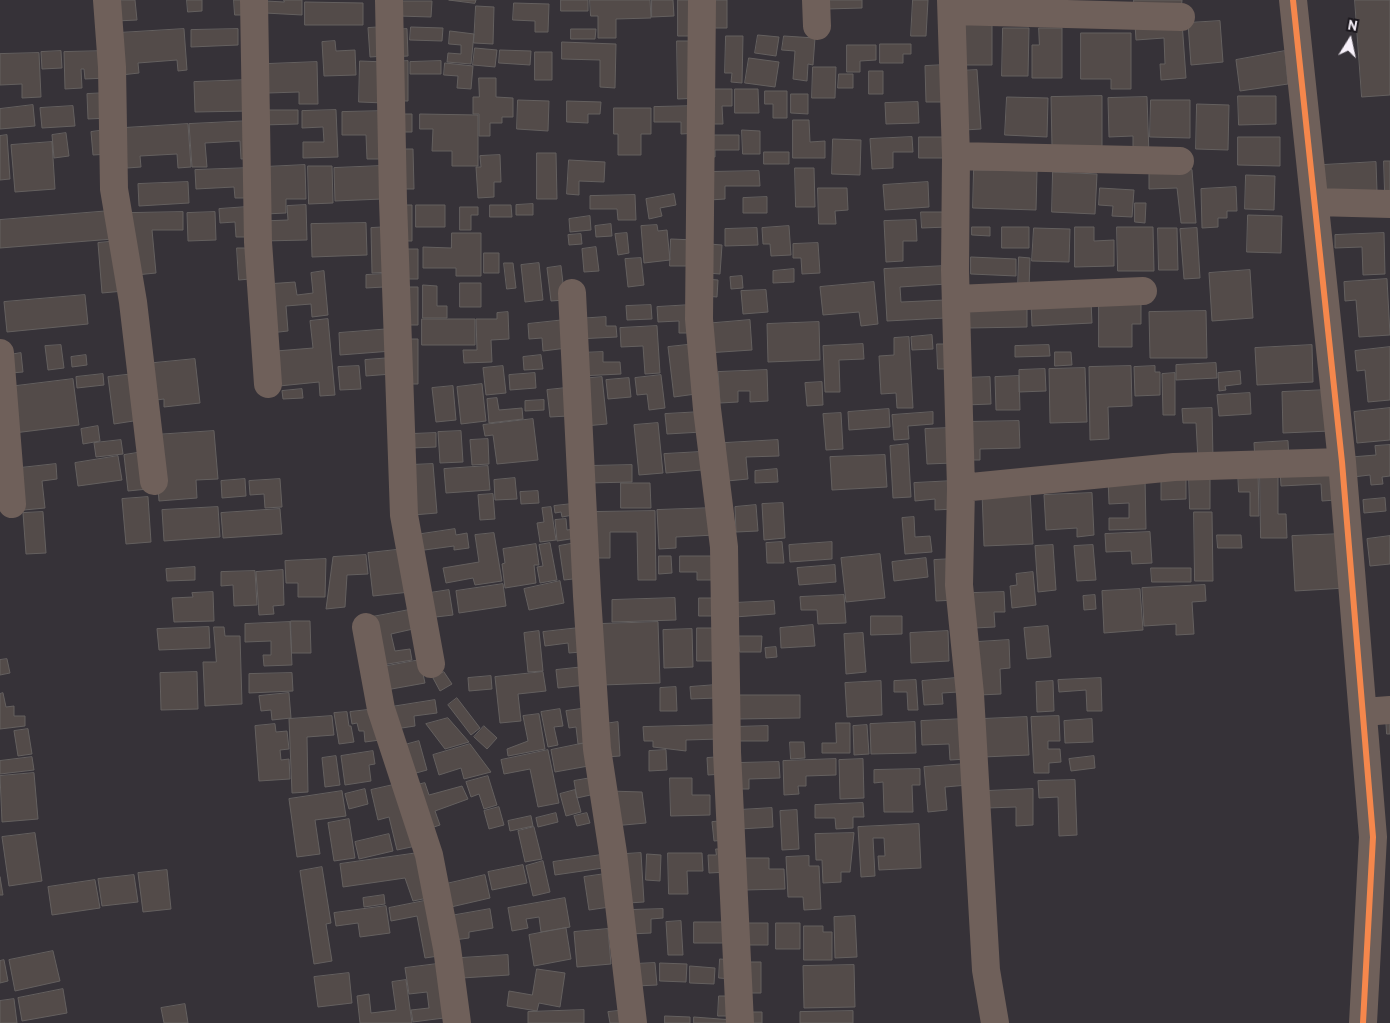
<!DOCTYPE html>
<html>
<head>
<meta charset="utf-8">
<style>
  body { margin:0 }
  #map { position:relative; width:1390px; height:1023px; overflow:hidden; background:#363238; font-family:"PT Sans",sans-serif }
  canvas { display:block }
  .north { position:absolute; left:1325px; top:15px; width:50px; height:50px; -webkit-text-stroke:4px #1c181e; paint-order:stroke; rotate:10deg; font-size:14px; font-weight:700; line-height:20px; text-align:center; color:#f7f1fa }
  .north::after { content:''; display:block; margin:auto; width:18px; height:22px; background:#f7f1fa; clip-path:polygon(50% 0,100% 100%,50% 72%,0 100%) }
</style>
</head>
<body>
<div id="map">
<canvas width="1390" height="1023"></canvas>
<div class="north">N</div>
</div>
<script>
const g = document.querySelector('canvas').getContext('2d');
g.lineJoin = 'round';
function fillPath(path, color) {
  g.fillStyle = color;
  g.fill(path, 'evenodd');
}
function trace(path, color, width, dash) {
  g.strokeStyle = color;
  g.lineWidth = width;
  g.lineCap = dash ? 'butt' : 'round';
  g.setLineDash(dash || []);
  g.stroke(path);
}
const building = new Path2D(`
  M114,0H135L137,20L116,21Z
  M187,0H202V11L188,12Z
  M234,0H253V15H235Z
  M284,0H302V15L265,13L266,1L284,2Z
  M449,0H476L475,3Z
  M561,0H588V11H561Z
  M590,0H650L651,18L616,19V38H598V16H591Z
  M652,0H673L674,16L652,17Z
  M678,0H699L700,36H678Z
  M707,0H727V28H707Z
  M827,0H862V8L827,9Z
  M913,0H928L926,36H911Z
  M1134,0H1182L1181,12L1134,10Z
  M1355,0H1390V95L1362,97Z
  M398,1H432L431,17L398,16Z
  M305,2L363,3V25H305Z
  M514,3L549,4L548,32H535V21L513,20Z
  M476,6L494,7L493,44L474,43Z
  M1220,21L1223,62L1191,65L1188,23Z
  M1182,22L1186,78L1161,80L1160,64H1165L1164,38L1136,40L1135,24Z
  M959,23H992V65H960Z
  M384,27L385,56L370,57L368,28Z
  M411,27L443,28L442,41L410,40Z
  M1003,28H1029L1028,76H1002Z
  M1039,28H1062V78H1032V45H1039Z
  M184,29L187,70L178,71L177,60L138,63L139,73L121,75L118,33Z
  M238,29V45L191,47V30Z
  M407,29L408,56L391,57V30Z
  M571,29H596L595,39H571Z
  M450,31L474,34L471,64L447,62L448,53L461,54V45L449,44Z
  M1081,33H1131V89H1111V79H1081Z
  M758,35L779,37L776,56L755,53Z
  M726,36H743L742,83L731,82L732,73H725Z
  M784,36L815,38L813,65L808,64L807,81L793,79L795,51L782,50Z
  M335,41L336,51L355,50L356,75L324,76L322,42Z
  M677,41H698L699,98L678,99Z
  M562,42L616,44L615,88L600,87V60L562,59Z
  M880,44H911V54H903V63H880Z
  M847,45H876V60L860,61V72H847Z
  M475,48L497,50L495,67L473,65Z
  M500,50L531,51L530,65L499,63Z
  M61,51L62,68L42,69L41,52Z
  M106,51L107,78L85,79L84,69H81L82,88L65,89L64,52Z
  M1285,51L1288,84L1240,91L1236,60Z
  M535,52H552V80H535Z
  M39,53L41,97L22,98V84L0,85V54Z
  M749,58L779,62L775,87L745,83Z
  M360,61L385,62L384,103L359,102Z
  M408,61V101H393L392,62Z
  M441,61V74H410V62Z
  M317,62L318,104H299V92L268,93L267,64Z
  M445,63L473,66L471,89L457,88L458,76L444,75Z
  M946,65L947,102H926L925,66Z
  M813,67H836L835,98H812Z
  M977,70L981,129L964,130L959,71Z
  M869,71H883V94H869Z
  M839,74H853V88H838Z
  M479,78H496V97L513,98V117H502V123H490V136H479V114H473V97H479Z
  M249,80L250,111L195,112L194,82Z
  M707,89H732V106H722L723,124H707Z
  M735,89H758L759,113H735Z
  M765,91H787V118H773V104H765Z
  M108,93L109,118L88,119L87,94Z
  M791,94H808V114L791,113Z
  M1102,96V147H1052L1051,97Z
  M1238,96H1276V124L1239,125Z
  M1007,97L1048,98L1047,137L1005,135Z
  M1147,97L1149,155H1133V136L1109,137L1108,98Z
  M518,100L549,101L548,131L517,129Z
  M1151,100H1190V138L1150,137Z
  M567,101L601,102L600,114H588V123L567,122Z
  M918,102L919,123L886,124L885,103Z
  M1197,104L1229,105L1228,150L1196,149Z
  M33,105L35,126L0,129V109Z
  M73,106L75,126L42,128L40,108Z
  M698,106V133L681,134V122H654V107Z
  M614,108H651V134H641V155H618V134H614Z
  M263,110H298V124L263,125Z
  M336,110L338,157L303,158V142H324L323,127L302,128V111Z
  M386,111L388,159H367L366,135H342V112Z
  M393,114H412V132H393Z
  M420,114L478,115V166H452V151H432L433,129H420Z
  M793,120H809L810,142L825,141V158H793Z
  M251,121L253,158L241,159L240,141L205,143L207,167H192L189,124Z
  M188,124L191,167L178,168L177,154L140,156L141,167L127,168L124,128Z
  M106,130L109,154L93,155L91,132Z
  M742,130L760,131V154H743Z
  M66,133L69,156L54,158L52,135Z
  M7,135L10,179L0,180V136Z
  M705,135H739V150H715V157H706Z
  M912,137L913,152H893V168L872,169L870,139Z
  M919,137H947V158H919Z
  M1238,137H1280V166L1238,165Z
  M833,139L861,140L860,175L832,174Z
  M52,142L55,189L15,192L11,145Z
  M395,149H413L414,189H395Z
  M764,152H789V164H764Z
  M537,153H556L557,199H537Z
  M500,155L501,182H494V197L478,198L476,167H481L480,156Z
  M569,160L605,162L604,182L579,181V195L567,194Z
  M1384,161H1390V192H1385Z
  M1376,162L1377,191L1325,195L1323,165Z
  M305,165L306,199H286V213L265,214L264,167Z
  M308,166H332L333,203L309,204Z
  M381,166L382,199L335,201L334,168Z
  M250,168L252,198H235L234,187L196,189L195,170Z
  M795,168H814L815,207H796Z
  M974,170L1037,171L1036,210L973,208Z
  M1192,170L1196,223H1181L1177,188L1149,189V172Z
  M759,171L760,186H725V199L709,200L708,172Z
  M1053,172L1097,174L1095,214L1052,212Z
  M1246,175L1275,176L1274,210L1245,209Z
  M188,182L189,203L139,206L138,184Z
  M928,182L929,207L885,210L883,185Z
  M1236,187L1237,211H1227V218H1218V227L1202,228L1201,189Z
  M818,188H847L848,210L835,211L836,224H819Z
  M1100,188L1134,190L1132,217L1112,216L1113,206L1099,205Z
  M674,194L676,205L660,208L662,216L649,219L646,199Z
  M635,195L636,220H618L617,209H590V196Z
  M767,197V213H743V198Z
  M1135,203H1146L1145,223L1135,222Z
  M533,204V215H516V205Z
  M306,205L307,240L263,241L262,221L288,220L287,206Z
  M396,205H412V241H396Z
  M416,205H445V227H416Z
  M490,205H511L512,217H490Z
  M247,207L248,237H236L235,222L220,223L219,209Z
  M460,207H478V215H471V230H460Z
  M110,211L113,239L0,248V220Z
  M183,212V230H152L156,273L136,275L131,213Z
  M215,212L216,240L188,241L187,213Z
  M921,212H947L948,227L922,228Z
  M1248,215L1282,216L1281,253L1247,252Z
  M590,216L591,230L570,232L569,219Z
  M916,220L917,241H903V261L886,262L884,221Z
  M366,223L367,255L312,257L311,224Z
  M611,224L612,236L596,237L595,226Z
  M657,225L658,231L667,230L670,260L644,263L641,226Z
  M789,226L791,255L771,256L770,244H763L762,228Z
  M390,227L391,272L372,273L371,228Z
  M972,227H990V236L972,235Z
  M1002,227H1029V248H1002Z
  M1075,227H1094V241L1114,240V266L1075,267Z
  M1117,227H1153L1154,271H1118Z
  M757,228L758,245L725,246V229Z
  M1034,228L1070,229L1069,262L1032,261Z
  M1158,228H1177L1178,270H1159Z
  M1197,228L1200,278L1184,279L1180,229Z
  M452,233H481V276H456V268H423V247L451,248Z
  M627,233L629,253L618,255L615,234Z
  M1384,233L1385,274L1363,275L1362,247L1335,248V235Z
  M581,234L582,244L569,245L568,235Z
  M671,239L695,240L694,266H670Z
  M119,241L124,291L102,293L98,243Z
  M818,243L820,273L802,274L801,258H793V244Z
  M709,244L722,245L720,274L707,273Z
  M596,247L599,271L584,272L582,249Z
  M237,248H249L250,279L239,280Z
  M399,249H418V279H399Z
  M484,253H499V273H484Z
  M971,257L1016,259V276L971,274Z
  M1019,257L1030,258L1029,289H1018Z
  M641,258L644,285L628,287L625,259Z
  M504,263H513L516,288L507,289Z
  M539,263L543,300L525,302L521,265Z
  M561,266L565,300L551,301L547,268Z
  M946,266L947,284L900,287L901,302L945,300L946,318L887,321L884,269Z
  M794,269V282L773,283V271Z
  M1250,270L1253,318L1212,321L1209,273Z
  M324,271L328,315L312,317L311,304L286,306L288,331L270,333L266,284L295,282L297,295L313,293L311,273Z
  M384,274V287L366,288V275Z
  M742,276L743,288L731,289L730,277Z
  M706,279L718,280L717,297L705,296Z
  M1387,279L1390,335L1359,337L1356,300L1345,301L1344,282Z
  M874,282L878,324L861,326L859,312L823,315L820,287Z
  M460,283H481V307H460Z
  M423,285L437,286V306H447V318H423Z
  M401,287H418V325H401Z
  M766,290L768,312L743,314L741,291Z
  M85,295L88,324L7,332L4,302Z
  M1099,300H1141V324H1132V347H1099Z
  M1091,301L1092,323L1032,326L1031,303Z
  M651,305L652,319L627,320L626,306Z
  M691,305L692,333H679V321L658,322L657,307Z
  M1027,305V327L968,328L967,306Z
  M1206,311L1207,358H1150L1149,312Z
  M508,312L509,339L491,340L492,362L464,363L463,350H477L476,319H497V313Z
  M606,317V326H616L617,337L577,339L576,319Z
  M328,319L335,395L320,396L319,382L279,386L276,351L313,348L310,321Z
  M422,319H475V345H422Z
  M565,320L567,348L543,351L542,338L529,339L528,324Z
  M750,320L752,350L706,353L703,324Z
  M819,322L820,360L768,362L767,324Z
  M657,326L660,373L645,374L643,346L621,347L620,328Z
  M391,329L392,351L340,355L339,333Z
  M932,335L933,349L912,350L911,337Z
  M909,337L913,408H897L896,393L881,394L879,356L894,355V338Z
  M403,339H418V384H403Z
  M696,344L703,393L674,397L668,347Z
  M863,344L864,359L839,360L840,392H825L823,346Z
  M937,344H952L954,369H938Z
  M61,345L64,368L48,370L45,346Z
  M1049,345L1050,356L1015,357V346Z
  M1312,345L1313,382L1257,385L1255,348Z
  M1390,347V400L1368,402L1365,370L1357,371L1355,351Z
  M603,352V362H620L621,374L580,376L579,353Z
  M1055,352H1071L1072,365L1055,366Z
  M21,353L23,372L11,373L9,355Z
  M86,355L87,365L72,367L71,357Z
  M541,355L543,369L524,370L523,357Z
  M391,358L392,374L366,376L365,360Z
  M195,359L200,403L164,407V399L148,401L144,364Z
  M1216,363L1217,378L1176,380V365Z
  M359,366L361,389L340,390L338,367Z
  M503,366L506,393L486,395L483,368Z
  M1131,366L1132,406L1108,407L1109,439L1090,440L1089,367Z
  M1155,366V372H1160V395L1135,396L1134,367Z
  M1085,368L1087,422L1050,423L1049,369Z
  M1045,369L1046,391L1019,392V370Z
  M767,370L768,401L750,402V391H738V402L720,403L718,372Z
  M1240,371L1241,384L1225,386L1226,390L1219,391L1218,373Z
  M535,373L536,388L510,390L509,375Z
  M1175,373V415H1163L1162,374Z
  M103,374L104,385L77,388L76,377Z
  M134,374L140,420L114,424L108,377Z
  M661,375L665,408L649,410L647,394L637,395L635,378Z
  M1019,376L1020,410H996L995,377Z
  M602,377L607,424L585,426L580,379Z
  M990,377L991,404L965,405L964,378Z
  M629,378L631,397L608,399L606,380Z
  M73,379L79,425L14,433L8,387Z
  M822,382L823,405L807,406L805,383Z
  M482,384L486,421L461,424L457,387Z
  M453,386L456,420L436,422L432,388Z
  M566,388L568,416L550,417L547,390Z
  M302,389L303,398L283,399L282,391Z
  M1328,390L1330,431L1283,433L1282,392Z
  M1250,393L1251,414L1219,416L1217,395Z
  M497,398L499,410L522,408L523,419L489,423L487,399Z
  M544,400V410L525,411V401Z
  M1212,408L1213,459L1198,460L1196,423H1183L1182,409Z
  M1390,408V440L1357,443L1354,412Z
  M889,409L890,427L849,430L848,412Z
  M701,412L702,432L667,434L665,414Z
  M933,412V424L908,426L909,439L894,440L892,415Z
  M841,413L843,449L826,450L823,414Z
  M533,419L538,460L497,464L493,435L485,436L483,425Z
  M1019,421L1020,448L980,449V460H966L965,422Z
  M658,423L663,473L639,475L634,425Z
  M98,426L100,441L83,444L81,429Z
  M950,428L953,463L927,464L925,429Z
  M214,431L218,479L196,480L197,498L159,501L154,435Z
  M461,431L463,462L440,463L438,432Z
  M436,433V447L412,448L411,434Z
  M488,439L489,464L472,465L470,440Z
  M121,440L123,454L96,457L94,443Z
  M778,440L779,456L746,457L748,479L727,481L725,443Z
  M1288,441L1289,460L1255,461L1254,443Z
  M908,444L911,497L893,498L890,446Z
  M1390,445V476L1382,477L1383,484L1371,485L1370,475L1353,477L1351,457L1376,455L1375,446Z
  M143,452L148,489L128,491L124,455Z
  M700,452L702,470L666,473L664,454Z
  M885,455L887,487L832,490L830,457Z
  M118,456L122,480L78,486L75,463Z
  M56,464L57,479L42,481L45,508L24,510L20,468Z
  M433,464L437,513L413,515L410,465Z
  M632,465V482L588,483V466Z
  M488,466L490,490L446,493L444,469Z
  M1335,467L1336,500L1322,501L1321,484L1281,486L1280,470Z
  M777,469L778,482L755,483V471Z
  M1238,471H1258L1259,516H1250V492H1239Z
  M1260,471H1278V514H1286L1287,538H1261Z
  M1189,475H1210V509H1190Z
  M1145,477L1146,529L1109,530V518H1129V503L1109,504L1108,478Z
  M515,478L517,499L495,500L494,480Z
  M245,479L246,496L222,498L221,481Z
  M280,479L282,507L265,508L264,494L250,495L249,481Z
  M1186,479V499L1161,500V480Z
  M953,481L954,509L935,510V499L915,501L914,483Z
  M621,483H650L651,508H621Z
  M538,491L539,503L521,504L520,492Z
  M1030,491L1033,544L984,546L982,493Z
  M1092,493L1094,535L1077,537V528L1046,530L1044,495Z
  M493,494L495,519L480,520L478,495Z
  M148,497L151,542L126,544L122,499Z
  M1385,498L1386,511L1364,513L1363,500Z
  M783,503L785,538L764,540L762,504Z
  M572,504L573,515L562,517L561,512L555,513L554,506Z
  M756,505L758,531L736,532L735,507Z
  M218,507L220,537L164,541L162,510Z
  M551,507L556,540L540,542L537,523L544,522L542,508Z
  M714,508L715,535L676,537V548L659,549L657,510Z
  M280,509L282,534L223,538L221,513Z
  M655,511L656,580H638L637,532H610V558H593V512Z
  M43,512L46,553L26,554L23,513Z
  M1194,512H1212L1213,581H1195Z
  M914,517L915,537L930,536L932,552L905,554L902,518Z
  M566,519L567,530L576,529L577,538L557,541L555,520Z
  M455,529L456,535L467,533L469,548L454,550V546L417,551L415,535Z
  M1150,532L1152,563L1132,564L1131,551L1106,552L1105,534Z
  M494,533L502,581L475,585L473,578L446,583L443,568L479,562L475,535Z
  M1343,534L1346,588L1295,591L1292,536Z
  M1217,535H1241L1242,548H1218Z
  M1390,536V564L1370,566L1367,539Z
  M782,542L784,563H767L766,543Z
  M832,542V559L790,562L789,545Z
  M550,543L557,580L540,583L537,567L543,566L539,545Z
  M576,543L582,578L564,580L559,546Z
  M536,544L539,565H534L536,583L505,588L502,564L505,563L503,549Z
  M1053,545L1056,590L1038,592L1035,546Z
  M1093,545L1096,580L1077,581L1074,546Z
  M405,549L410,592L373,596L368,553Z
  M880,554L885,598L846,602L841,558Z
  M366,555L368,574L347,575L345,607L326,609L333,557Z
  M659,556H671L672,573L659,574Z
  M680,556H712V580H697V572H680Z
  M926,558L928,577L894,581L892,562Z
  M326,559L325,597H298V583H286L285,561Z
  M954,559L956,600L936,601L934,560Z
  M835,565L836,582L799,585L797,568Z
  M195,567V580L167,581L166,569Z
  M1151,568H1191V582H1152Z
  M283,570L284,605L273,606L274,614L259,615L256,572Z
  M255,571L257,605L234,606L233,585L221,586V572Z
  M1033,572L1036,605L1012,608L1010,586L1017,585L1016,574Z
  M560,581L564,603L529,610L524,589Z
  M503,584L506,606L459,613L456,591Z
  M1205,585L1206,601L1192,602L1194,634L1176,635V624L1144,626L1142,588Z
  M1140,589L1143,630L1104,633L1102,591Z
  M449,590L453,615L427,618L423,594Z
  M213,592L214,621L174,622L172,598L193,597L192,593Z
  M1004,592L1005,612H994L995,627L974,628L973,593Z
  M844,595L846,623L818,624L817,610H801L800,597Z
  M1095,595L1096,609L1084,610L1083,596Z
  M675,598L676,620L612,622V600Z
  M699,598H715V616H699Z
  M774,601L775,614L735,617L734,603Z
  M409,610L413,629L391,634L395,651L410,649L412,660L382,665L372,617Z
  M871,616H902V634L871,635Z
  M291,621H310L311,653H292Z
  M290,622L292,665L264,666L263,655H271V641L245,642V624Z
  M658,622L660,683L602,685L600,624Z
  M813,625L815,646L781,648L780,628Z
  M1048,626L1051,657L1027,659L1024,628Z
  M209,627L210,648L159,650L157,629Z
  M214,627H224L225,636H240L242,704L205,706L203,662H216Z
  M579,628L581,652L569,653L568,643L545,646L543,632Z
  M697,628H719V661H697Z
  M692,629L693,667L664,668L663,630Z
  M539,631L543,671L528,672L524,633Z
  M948,631L949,661L911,663L910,633Z
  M863,633L866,672L846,674L844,634Z
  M739,636H762L761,652H740Z
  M1009,640L1010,668L1000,669L1001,694L979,695L977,642Z
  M776,647L777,657L766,658L765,648Z
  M7,659L10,673L0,675V660Z
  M420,660L425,683L386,690L382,667Z
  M584,667L586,685L558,688L556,670Z
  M197,672L198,709L161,710L160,673Z
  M444,672L452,684L440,691L433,678Z
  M543,672L546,691L518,694L521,721L500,723L495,677Z
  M292,673L293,691L249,693V674Z
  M491,676L492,689L469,691L468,678Z
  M956,678L958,692L942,693L943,704L924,705L922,681Z
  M1101,678L1102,711H1087L1086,690L1059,692L1058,680Z
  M916,680L918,710H908L907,692H894V681Z
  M881,681L882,715L847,717L845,683Z
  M1053,681L1054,711L1037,712L1036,682Z
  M716,685L717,698L691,699L690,687Z
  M676,687L677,711H660V688Z
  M3,693L6,707L14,706V716H25V726L0,729V694Z
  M289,693L291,718L272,720L271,710L261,711L259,696Z
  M737,695H800V718L737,719Z
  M457,698L480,728L471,735L448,705Z
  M435,700L437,713L414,716L415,726L395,729L391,707Z
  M588,708L593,742L578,744L576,727L569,728L566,711Z
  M376,709L380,740L365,742L364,731H359L357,723L352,724L350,712Z
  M560,709L563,726L554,727L558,745L548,747L541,712Z
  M347,712L349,726H351L354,742L339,744L334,713Z
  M539,714L545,749L508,756L507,749L528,741L523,716Z
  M332,716L334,735L307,737L308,792L292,793L289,719Z
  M1059,716L1060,741H1048V749H1060L1061,762L1049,763V773H1034L1031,717Z
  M1386,716H1390V734H1387Z
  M1027,717L1029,755L983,757L982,719Z
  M448,718L469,742L445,749L426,724Z
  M965,719L967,759L950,760L949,744L922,745L921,721Z
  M1092,719L1093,742L1065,743L1064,721Z
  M618,722L620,756L606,757L604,724Z
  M915,722L916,753L871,754L870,724Z
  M836,723H850V753H822V743H836Z
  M275,724L276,732L287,731L289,749L280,750L281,760L289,759L290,779L259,781L255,726Z
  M720,725V739L686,740V751L653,747V741H644L643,727Z
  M867,725L869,754L854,755L853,726Z
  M484,726L497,738L487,749L474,737Z
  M768,726V741H735L734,727Z
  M28,729L32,754L18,756L14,731Z
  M419,741L427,770L409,775L401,746Z
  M590,742L594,765L555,772L551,750Z
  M790,742H804L805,758L791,759Z
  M470,744L491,772L464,779L461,768L439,775L433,755Z
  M548,750L559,803L538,807L530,769L504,774L501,760Z
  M666,750L667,770L649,771V751Z
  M373,751L375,764L369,765L371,781L345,785L341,756Z
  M336,756L340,785L325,787L322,758Z
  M1094,756L1095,768L1071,771L1069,759Z
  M32,757L34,770L0,774V761Z
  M721,757L722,774L708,775L707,758Z
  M836,759V775L806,776V786H798L799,794L784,795L783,761Z
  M863,759L864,798L840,799L839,760Z
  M779,762L780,778L749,779V789H738L737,763Z
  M966,764L968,785L945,787L947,810L928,812L924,767Z
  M920,769V785H912L913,812H884L883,782L874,783V770Z
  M34,773L38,819L2,822L0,776Z
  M488,776L497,805L484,809L479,794L471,797L466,782Z
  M591,778L595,794L577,798L574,781Z
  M670,778H692V795H710V815L671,816Z
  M1075,780L1077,835L1059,836L1058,797L1039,798L1038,781Z
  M402,783L416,846L397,850L389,817L378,820L371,790Z
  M425,783L429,795L462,786L468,799L435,811L440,825L428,829L413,786Z
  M365,789L368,804L349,809L345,794Z
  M1033,789V825L1016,826V807L987,808V791Z
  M575,790L581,812L566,816L560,794Z
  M342,791L346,816L315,820L320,854L297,857L289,799Z
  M609,791L642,792L646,823L613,826Z
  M863,803L864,817H853V828L836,829L835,818H815V805Z
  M499,807L504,825L489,829L484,811Z
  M772,808L773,827L740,829L739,810Z
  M797,810L799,849L782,850L780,811Z
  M556,813L558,822L538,827L536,818Z
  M587,813L590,823L577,826L574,816Z
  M531,816L533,826L510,831L508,821Z
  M349,819L355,858L334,861L328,823Z
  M724,821L726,840L714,841L712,822Z
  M919,824L921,868L879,870L878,856H885L884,838H873L875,876L861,877L858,827Z
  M534,827L542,859L525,862L518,831Z
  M35,833L42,881L9,886L2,837Z
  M854,833L850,872H841V882L823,883L822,860H816L815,834Z
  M389,834L393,851L359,859L355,842Z
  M716,849H727L728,872L709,873L708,855H716Z
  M418,853L433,897L413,901L405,878L343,887L340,864Z
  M641,853L644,902L628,903L625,854Z
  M668,853H702L703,871H687L688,894H669Z
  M647,854L661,855L660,881L646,880Z
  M601,855L603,868L555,875L553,862Z
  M809,856V866H819L821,909L804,910L803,897H788L786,857Z
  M744,858H769V869H784L785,889L745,890Z
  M543,861L550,892L533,896L526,866Z
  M523,865L527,883L492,890L488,872Z
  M322,867L331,923L326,924L332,961L314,964L300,871Z
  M167,870L171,909L143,912L138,873Z
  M605,874L610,907L589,910L584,877Z
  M134,875L138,902L102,906L98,879Z
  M485,875L490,898L451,907L446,884Z
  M0,877L3,895H0Z
  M95,880L100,908L52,915L48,887Z
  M384,895L385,904L364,907L363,898Z
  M565,898L570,927L541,932L539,917L526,919L528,928L512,931L508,908Z
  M434,899L445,955L425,958L417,916L391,921L389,908Z
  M386,906L390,933L360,937L358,923L336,926L334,913Z
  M490,909L493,928L469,932V938L454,940L450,916Z
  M663,909V918L651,919V933L630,934V910Z
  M855,916L857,957L835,958L834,917Z
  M681,921L683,955H668L666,922Z
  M694,922H730V943H694Z
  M742,923H768V945H742Z
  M776,923H800V949H776Z
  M804,926H823V932H832V960H804Z
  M566,928L571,959L534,966L529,935Z
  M608,929L611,964L577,967L574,932Z
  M53,951L60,981L15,991L9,960Z
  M508,955L509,975L462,978L461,958Z
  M720,959L733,960L731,979L719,978Z
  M4,960L8,981L0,983V961Z
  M743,962H761V993H743Z
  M655,963L657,985L636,986L634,964Z
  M660,963L687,964L686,982L660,981Z
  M437,964L444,1018L413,1022L411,1010L429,1008L427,992L409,994L405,968Z
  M854,965L855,1007L804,1008L803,966Z
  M690,966L715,968L714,984L690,983Z
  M537,969L565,973L560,1007L539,1003L537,1011L507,1006L509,991L532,995Z
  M349,973L352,1003L318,1007L314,977Z
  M406,980L412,1023H360L357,996L369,994L371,1013L396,1010L392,982Z
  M63,989L67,1013L22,1021L18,998Z
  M719,996H736L731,1016H718Z
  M14,999L17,1023H0V1001Z
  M185,1004L188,1023H164L161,1008Z
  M584,1010V1023H528V1012Z
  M627,1010L629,1023H610L608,1012Z
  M853,1011V1023H800V1012Z
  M743,1012H762V1023H743Z
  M665,1016L690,1017V1023H665Z
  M694,1017L733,1020V1023H694Z`);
const minor = new Path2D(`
  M107,0L112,67L114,189L133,302L154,481
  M254,0L258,242L268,384
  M389,0L393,201L404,515L431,664
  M702,0L699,319L707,409L724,547L727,752L740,1023
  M816,0L817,26
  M951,0L956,156L955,270L961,488L959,585L970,694L986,970L995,1023
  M1293,0L1342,462L1373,837L1363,1023
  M952,11L1181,17
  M956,156L1180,161
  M1315,202L1390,204
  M572,293L587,596L597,749L613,853L633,1023
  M956,299L1143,291
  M0,353L12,504
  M961,488L1174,467L1342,462
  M366,627L381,709L429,855L447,948L457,1023
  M1364,712L1390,710`);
const cycleway = new Path2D(`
  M1293,0L1342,462L1373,837L1363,1023`);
fillPath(building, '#534b49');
trace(building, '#64605f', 1);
trace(minor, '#6f605a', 28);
trace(cycleway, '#f5874c', 6);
</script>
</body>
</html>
